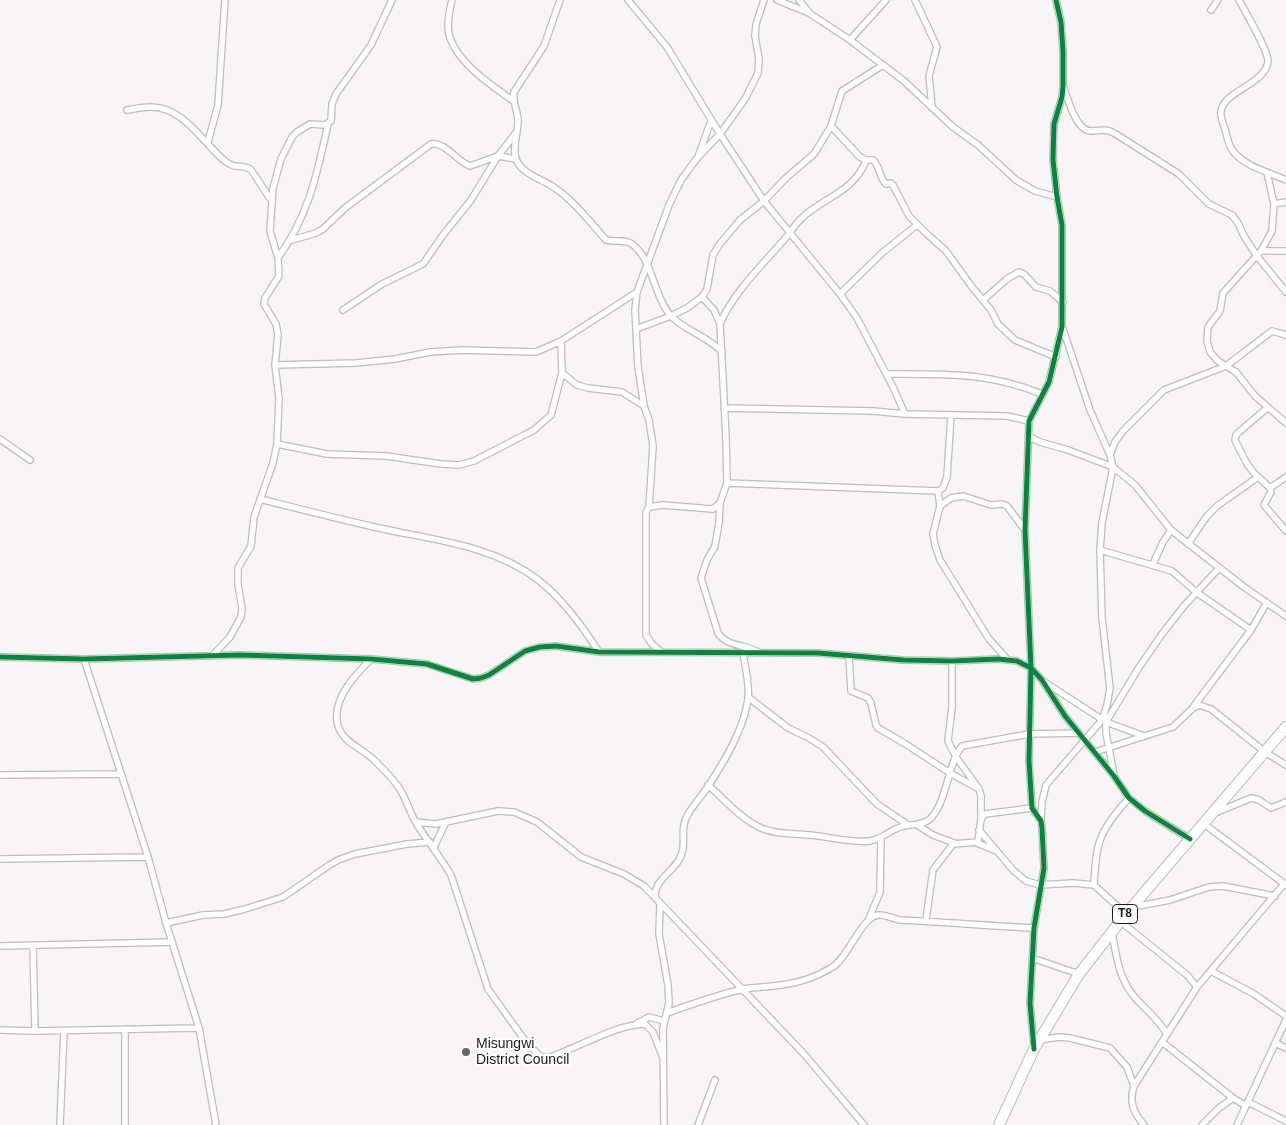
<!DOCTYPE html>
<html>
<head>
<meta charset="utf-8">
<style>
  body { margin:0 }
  canvas { display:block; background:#f7f5f5 }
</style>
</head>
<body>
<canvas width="1286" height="1125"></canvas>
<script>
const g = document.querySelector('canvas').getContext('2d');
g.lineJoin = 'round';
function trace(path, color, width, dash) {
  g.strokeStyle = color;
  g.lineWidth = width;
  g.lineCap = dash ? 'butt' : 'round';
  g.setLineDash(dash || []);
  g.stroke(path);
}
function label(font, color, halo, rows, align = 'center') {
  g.font = font + ' Helvetica,sans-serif';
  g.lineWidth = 4.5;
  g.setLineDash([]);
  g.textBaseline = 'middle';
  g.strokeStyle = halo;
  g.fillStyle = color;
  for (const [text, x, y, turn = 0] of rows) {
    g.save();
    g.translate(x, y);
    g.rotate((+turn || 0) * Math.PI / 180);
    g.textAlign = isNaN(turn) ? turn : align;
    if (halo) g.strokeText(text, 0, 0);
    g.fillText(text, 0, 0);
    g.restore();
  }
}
const minor = new Path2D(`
  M452,0C449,12 446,26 450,38C460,65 490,84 512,100
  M560,0L544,46L514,92C512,103 518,111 518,121C518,134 512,146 516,159C522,175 543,179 555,188C575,202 590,222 606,240C615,243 624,238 632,244C653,259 654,299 672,317C687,332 708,336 722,352
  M628,0L667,47L720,134L764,201L840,294L857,318L893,387L905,414
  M777,0L809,13L850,40L904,81L953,127L978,145L1016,180L1035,191L1057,197
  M799,0L808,11
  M915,0L937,47L929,76L932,107
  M1239,0C1245,12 1269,51 1268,62C1264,85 1225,90 1221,111C1220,117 1223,124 1225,129C1227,136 1228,145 1233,151C1245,167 1269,172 1286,180
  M1211,10L1218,0
  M850,40L886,0
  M1064,88C1068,99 1076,131 1091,131C1100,131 1106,128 1114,133L1179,174L1209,204L1232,215L1238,223L1244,236L1257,256L1286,292
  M127,110C134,109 142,107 150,107C183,106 202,142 225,161C236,170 241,164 250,169C252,170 268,196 271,200
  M831,126L860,157L866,160H873C880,166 879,177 886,184L891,183L893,185L909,216L927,234L946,251L972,287L991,310L998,324L1015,340L1056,357
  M208,142L218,105L225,0
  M699,154L711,121
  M1267,173L1274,204L1272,231L1261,251L1223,293L1220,311L1208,327L1207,341L1210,352L1218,361L1226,366L1272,331L1286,335
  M1274,204L1286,202
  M292,240L316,233L323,229L345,208L431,144C446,142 456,161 470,166L498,156L516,159
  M1261,251H1286
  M278,258C309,215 317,174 328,124
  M840,294L882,253L917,225
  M702,297L714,310L720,324
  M983,300L1007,279L1019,272L1024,274L1036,287L1050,291L1063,302
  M343,310L382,284L423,264L443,235L471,200L498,156L515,134
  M636,329L671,316L687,308L702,297L707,289L713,255L719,245L740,220L764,201L786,178L814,154L831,126L842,91L883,65
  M275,365L356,363L395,359L430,352L462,350L536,352L561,341L637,292
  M562,373L577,385L588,388L622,392L644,406
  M886,374C944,374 987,372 1042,394
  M724,408L873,411L905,414L1007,416L1029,421
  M1267,408L1239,432L1236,435L1235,440L1247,464L1254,473L1270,488L1271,492L1264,505L1286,531
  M1028,436L1040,442L1068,450L1113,467L1135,485L1171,530L1244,587L1286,616
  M0,439L30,460
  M277,444L327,454L386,456L441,464L459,465L474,461L534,430L551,415L562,373L561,341
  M1110,455L1115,442L1123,431L1164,390L1226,366L1236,372L1255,396L1286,423
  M727,483L938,491L943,488L947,477L951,415
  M1270,488L1286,477
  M938,491L940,506L933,534L935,545L940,560L989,639L1008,660
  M260,499C300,509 339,519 379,528C433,540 492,545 537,579C562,598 582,626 599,652
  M720,503L719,523L715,546L707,560L701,578L718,633C727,647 745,644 758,652
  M940,506L951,498L963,496L991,505L1002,504L1007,506L1025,530
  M649,507L653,446L649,420L644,406L638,367L635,310L637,292L669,205L681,180L698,157L720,134L745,99L758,73L759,59L755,36L756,24L764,0
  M1188,544L1207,516L1217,506L1258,477
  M1100,550L1172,571L1196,592L1251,630
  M1153,564L1163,542L1171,530
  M660,651L651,643L646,635V512L649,507L662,505L713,509L720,503L727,483L726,437L720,324C733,292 767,260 790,233C808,200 854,197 866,160
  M212,656L230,637L241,617L242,608L238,585V568L251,546L254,517L273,463L277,444L279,399L275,365L278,335L276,324L264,304L265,298L279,276L278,258L270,231L273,188L281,159L292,137L297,132L310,124L325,125L331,121L332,104L336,94L371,45L392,0
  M849,656L851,691L868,698L871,703L876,725L878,728L904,743L950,773L979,789
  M0,657L84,659L240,655L371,659L427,664L473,679L481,678L489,675L525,651L540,647L556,646L599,652L818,653L903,660L952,661L998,659L1017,661L1031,668L1042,680L1065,716L1114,776L1129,798L1145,811L1190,839
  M84,659L148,857L166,923L199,1028L216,1125
  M371,659C355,675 334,697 337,721C340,743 362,747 375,761C385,771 396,781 402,793C407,802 410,812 415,821C426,840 440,856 451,875L488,989L526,1042L540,1056L547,1058C576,1049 616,1024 645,1024L653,1032L663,1058
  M952,661V707L948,741L956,757L979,789L981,796V819
  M1043,681L1106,722L1144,736
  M748,697L788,728L809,738L823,747L877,804L908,825
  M1194,706L1251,630L1266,604
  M1095,752L1173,727L1193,708L1199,705L1211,709L1265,752L1286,765
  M0,775L120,774
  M1114,775L1106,733V722L1138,669L1162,634L1184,606L1219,568
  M708,785C725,800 741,819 761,828C777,835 793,833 810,835C830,837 851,843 870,841C881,839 888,832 898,828C908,823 921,827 930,819C947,803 947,765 962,746L1029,734L1079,733
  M1215,813L1251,798L1259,800L1271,808L1286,802
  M1041,821L1042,802L1046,785L1102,720L1107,705L1110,688L1102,618L1100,550L1102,523L1113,467L1110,455L1090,410L1063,329
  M416,822L436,824L498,811L514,812L537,822L581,857L624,874L644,886L804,1054L864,1125
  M1204,824L1286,885
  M917,825L933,835L954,843
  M979,830L1013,870L1026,881L1040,885L1073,883L1094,885L1126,914
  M977,843L994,850
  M434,847L446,822
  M0,859L148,857
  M1094,885C1096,842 1099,831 1129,798
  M655,897C655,880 670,874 679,860C688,846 679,830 687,816C693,805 702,796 709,785C725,760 744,729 748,699C750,684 745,667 743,653
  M660,903L659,934L668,985L669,1003L663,1028L664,1125
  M1133,907L1170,900L1209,887L1223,886L1275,896
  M926,920L933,870L953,844L978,842L981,819L985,814L1032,808
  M868,921L880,892L881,838
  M1120,921L1187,975L1197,987
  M166,923L203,915L224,914L245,909L283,897L328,866L338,860L355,854L407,844L430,842
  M1112,932C1117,960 1119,983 1141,1004C1151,1014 1159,1021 1167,1034
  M0,946L172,942
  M33,946L35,1031
  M1032,958L1079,974
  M1211,971L1254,994L1286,1016
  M667,1013C692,1004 717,995 743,989C756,987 768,987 781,985C799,983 816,977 831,968C848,959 861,917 878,915C886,914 893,919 900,920C945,922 989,926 1034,928
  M636,1024L649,1017L664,1021
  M0,1030L35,1031L199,1028
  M1039,1040L1059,1037L1070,1038L1110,1048L1127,1067L1134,1086
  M1162,1042L1233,1098L1246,1106
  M1275,1043L1286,1048
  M1034,1047L1030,1003L1034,928L1044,868L1042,828L1041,821L1032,808L1029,761L1031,668L1025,530L1029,421L1049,382L1062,327V225L1057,197L1053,160L1054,124L1062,97L1063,87V51L1061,22L1056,0
  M1248,1102L1286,1121
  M60,1125L64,1031
  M125,1125V1029
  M698,1125L715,1080
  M1144,1125C1133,1112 1129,1102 1134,1086L1197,987L1284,884
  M1202,1125L1219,1108L1233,1098
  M1237,1125L1286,1020`);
const trunk = new Path2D(`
  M999,1125L1034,1049L1079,974L1126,914L1286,727`);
const cycleway = new Path2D(`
  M0,657L84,659L240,655L371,659L427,664L473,679L481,678L489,675L525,651L540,647L556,646L599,652L818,653L903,660L952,661L998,659L1017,661L1031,668L1042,680L1065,716L1114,776L1129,798L1145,811L1190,839
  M1034,1049L1030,1003L1034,928L1044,868L1042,828L1041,821L1032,808L1029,761L1031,668L1025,530L1029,421L1049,382L1062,327V225L1057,197L1053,160L1054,124L1062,97L1063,87V51L1061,22L1056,0`);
const markers = [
  [466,1052,5,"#686667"]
];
const shields = [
  [1125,914,25]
];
const shieldNames = [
  ["T8",1125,914]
];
const poiNames = [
  ["Misungwi",476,1044],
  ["District Council",476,1060]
];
trace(minor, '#bebcbc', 8);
trace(trunk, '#bebcbc', 12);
trace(minor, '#fefefe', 5.5);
trace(trunk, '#fefefe', 10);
trace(cycleway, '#00873e', 5);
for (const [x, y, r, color] of markers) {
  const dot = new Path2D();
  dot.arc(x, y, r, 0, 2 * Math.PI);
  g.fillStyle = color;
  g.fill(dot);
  trace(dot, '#fff', 2);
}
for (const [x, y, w] of shields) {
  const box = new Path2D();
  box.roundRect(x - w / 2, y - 9.5, w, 19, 4);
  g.fillStyle = '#fff';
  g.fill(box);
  trace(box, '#1b191a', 1);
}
label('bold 12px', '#1b191a', null, shieldNames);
label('14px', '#1b191a', '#fff', poiNames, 'left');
</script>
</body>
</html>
